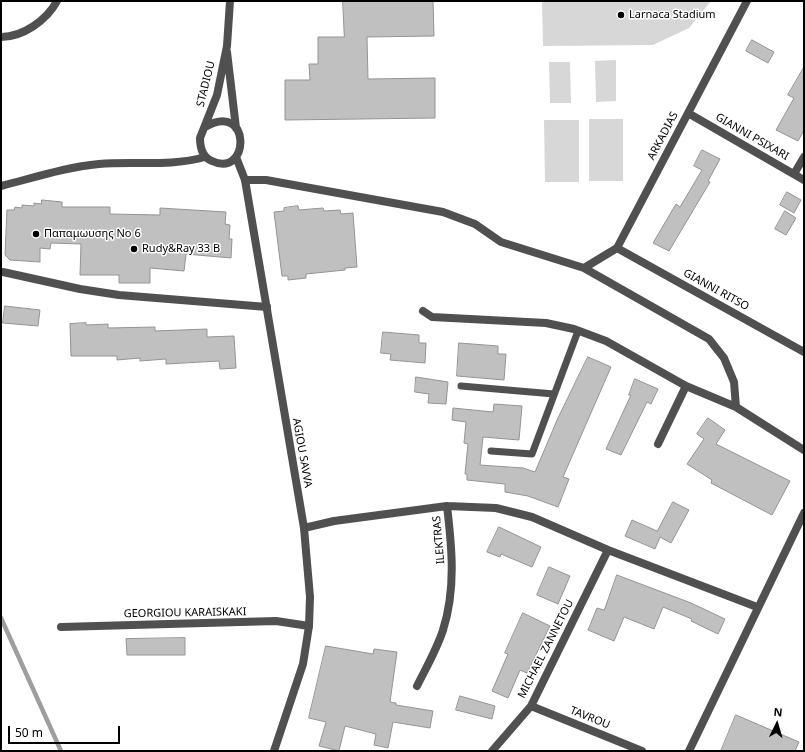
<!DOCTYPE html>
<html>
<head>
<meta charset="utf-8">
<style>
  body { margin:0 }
  #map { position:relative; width:805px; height:752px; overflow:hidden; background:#fff; font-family:"Noto Sans",sans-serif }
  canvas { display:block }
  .frame { position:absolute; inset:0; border:2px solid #000; pointer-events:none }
  .north { position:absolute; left:757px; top:704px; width:40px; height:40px; -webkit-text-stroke:3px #fff; paint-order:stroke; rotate:5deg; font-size:11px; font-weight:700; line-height:16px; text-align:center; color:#000 }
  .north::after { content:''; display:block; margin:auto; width:14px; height:18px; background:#000; clip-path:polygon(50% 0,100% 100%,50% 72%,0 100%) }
  .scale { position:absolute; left:8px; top:726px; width:112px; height:18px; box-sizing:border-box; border:2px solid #000; border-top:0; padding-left:5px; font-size:12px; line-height:14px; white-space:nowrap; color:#000; -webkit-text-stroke:3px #fff; paint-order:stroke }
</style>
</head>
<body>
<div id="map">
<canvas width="805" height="752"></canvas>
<div class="frame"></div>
<div class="north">N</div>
<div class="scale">50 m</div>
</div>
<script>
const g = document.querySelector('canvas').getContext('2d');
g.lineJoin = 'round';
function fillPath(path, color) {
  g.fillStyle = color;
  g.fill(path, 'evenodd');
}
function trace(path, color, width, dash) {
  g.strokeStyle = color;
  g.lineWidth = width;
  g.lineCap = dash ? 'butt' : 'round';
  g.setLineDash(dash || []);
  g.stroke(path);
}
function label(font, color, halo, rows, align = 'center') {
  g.font = font + ' "Noto Sans",sans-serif';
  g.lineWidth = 3;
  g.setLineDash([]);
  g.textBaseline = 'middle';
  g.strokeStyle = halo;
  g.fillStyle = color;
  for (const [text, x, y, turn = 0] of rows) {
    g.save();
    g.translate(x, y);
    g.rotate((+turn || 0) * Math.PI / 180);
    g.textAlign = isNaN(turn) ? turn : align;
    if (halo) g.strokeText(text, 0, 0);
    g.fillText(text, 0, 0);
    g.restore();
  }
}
const green = new Path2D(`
  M542,1H711L689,28L653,45L543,46Z
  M616,60V101L596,102L595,61Z
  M549,62H570L571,103H550Z
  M589,119H623V181H589Z
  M544,120H579V182H545Z`);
const stream = new Path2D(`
  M1,618L61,751`);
const building = new Path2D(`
  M343,1H433L434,36L367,37L368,79L435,78V118L285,120V80H310L309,64H318V37H344Z
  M752,40L774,52L768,63L746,51Z
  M804,67V130L798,141L776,130L794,98L788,95Z
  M702,150L720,159L708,181L710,182L669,251L653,243L676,204L680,207L702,170L694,166Z
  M787,192L801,200L794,213L780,205Z
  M42,200L62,202V207H110V214L160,215V208L226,212L225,224L230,225L229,239H232L231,258L186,254L184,271L150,268V283H119V275H80L81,244L51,243L50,249L40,248V262L10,260L5,255L7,210H14L15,207L22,208V205L34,206V203L41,204Z
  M298,206L299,210L323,208L324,211L340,210L341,214L353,213L357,267L345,268V270L306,274V278L288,280V276H282L274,212L284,211V208Z
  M785,211L796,218L786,235L775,229Z
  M5,306L40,310L38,326L3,323Z
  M86,323V325L108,324V328L155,327V331L207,329V337L234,336L236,368L220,369L219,361L166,364V359L140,361V358L117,360V356H71L70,324Z
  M383,332L419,335V343H426L425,363L390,360L391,354L381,353Z
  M459,343L498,346V354H506L504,380L457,376Z
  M588,357L611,367L563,477L569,479L558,507L528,496L505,492V484L467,480V474H465L468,444L464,443L466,422L452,420L453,408L493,412L494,404L522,406L519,440L483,437L480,465L523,468L535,472L558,418Z
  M416,377L448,382L446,404L428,403L429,394L415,392Z
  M635,379L658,389L651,404L647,402L621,455L606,449L631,395H629Z
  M708,418L725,430L716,444L790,481L772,515L711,483L712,480L687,464L704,439L697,434Z
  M673,502L689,510L671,543L660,537L655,549L625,536L632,520L657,531Z
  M499,527L541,547L532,567L501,554L500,557L487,552Z
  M549,567L570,576L558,604L537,595Z
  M617,575L691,603L725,619L718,634L691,621L692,619L663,607L654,629L624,617L614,641L588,630L597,608L604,610Z
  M523,613L550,626L527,673L520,670L508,698L492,691L508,654L505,653Z
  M185,638V655H127L126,639Z
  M326,646L373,654L374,649L397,652L390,702L396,703V705L433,711L430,728L393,722L388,748L374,745L376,734L345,726L339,751L319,746L326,722L309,718Z
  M460,696L495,706L492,719L456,710Z
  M736,715L799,742L795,751H721Z`);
const service = new Path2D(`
  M461,386L554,394
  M491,451L532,454L578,331`);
const minor = new Path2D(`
  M1,37C23,37 47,20 57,1
  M688,113L804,180
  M794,174L804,157
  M245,180H266L443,212L475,224L501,242L584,268L709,339L724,358L734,382L736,407
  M1,186C33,178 66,167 99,164C136,161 169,167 205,157
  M617,248L804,352
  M584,268L617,248L747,1
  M3,272L80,289L119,295L267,307
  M423,311L432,317L546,323L574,329L606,341L686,386L736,407L804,450
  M658,444L686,386
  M304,528L334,521L447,506L496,508L532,517L608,550L757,607
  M61,627L276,621L309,626
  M417,686C426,668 437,649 443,630C456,589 452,548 447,506
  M531,706L642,751
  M492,751L531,706L608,550
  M689,751L804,513`);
const tertiary = new Path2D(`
  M227,52L236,128
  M205,127C252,100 250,179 212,161C202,157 200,148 200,138L217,95L227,46L230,1
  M236,157L245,180L304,528L310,597L309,626L303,664L274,751`);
const markers = [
  [621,15,4,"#000"],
  [36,234,4,"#000"],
  [134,249,4,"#000"]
];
const poiNames = [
  ["Larnaca Stadium",629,15],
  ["Παπαμωυσης No 6",44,234],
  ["Rudy&Ray 33 B",142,249]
];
const streetNames = [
  ["STADIOU",206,84,-76],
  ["ARKADIAS",663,136,-62],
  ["GIANNI PSIXARI",752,137,30],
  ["GIANNI RITSO",716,290,29],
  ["AGIOU SAVVA",302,453,80],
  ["ILEKTRAS",439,540,-95],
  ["GEORGIOU KARAISKAKI",185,613,-1],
  ["MICHAEL ZANNETOU",546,649,-63],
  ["TAVROU",590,718,22]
];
fillPath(green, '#d7d7d7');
trace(stream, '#9e9e9e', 4.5);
fillPath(building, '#c0c0c0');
trace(building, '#949494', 1);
trace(service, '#505050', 7);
trace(minor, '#505050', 8);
trace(tertiary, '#505050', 8);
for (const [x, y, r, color] of markers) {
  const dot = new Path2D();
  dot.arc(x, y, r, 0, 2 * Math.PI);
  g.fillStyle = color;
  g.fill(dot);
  trace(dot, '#fff', 1.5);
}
label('11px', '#000', '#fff', poiNames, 'left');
label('11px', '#000', '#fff', streetNames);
</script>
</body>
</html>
